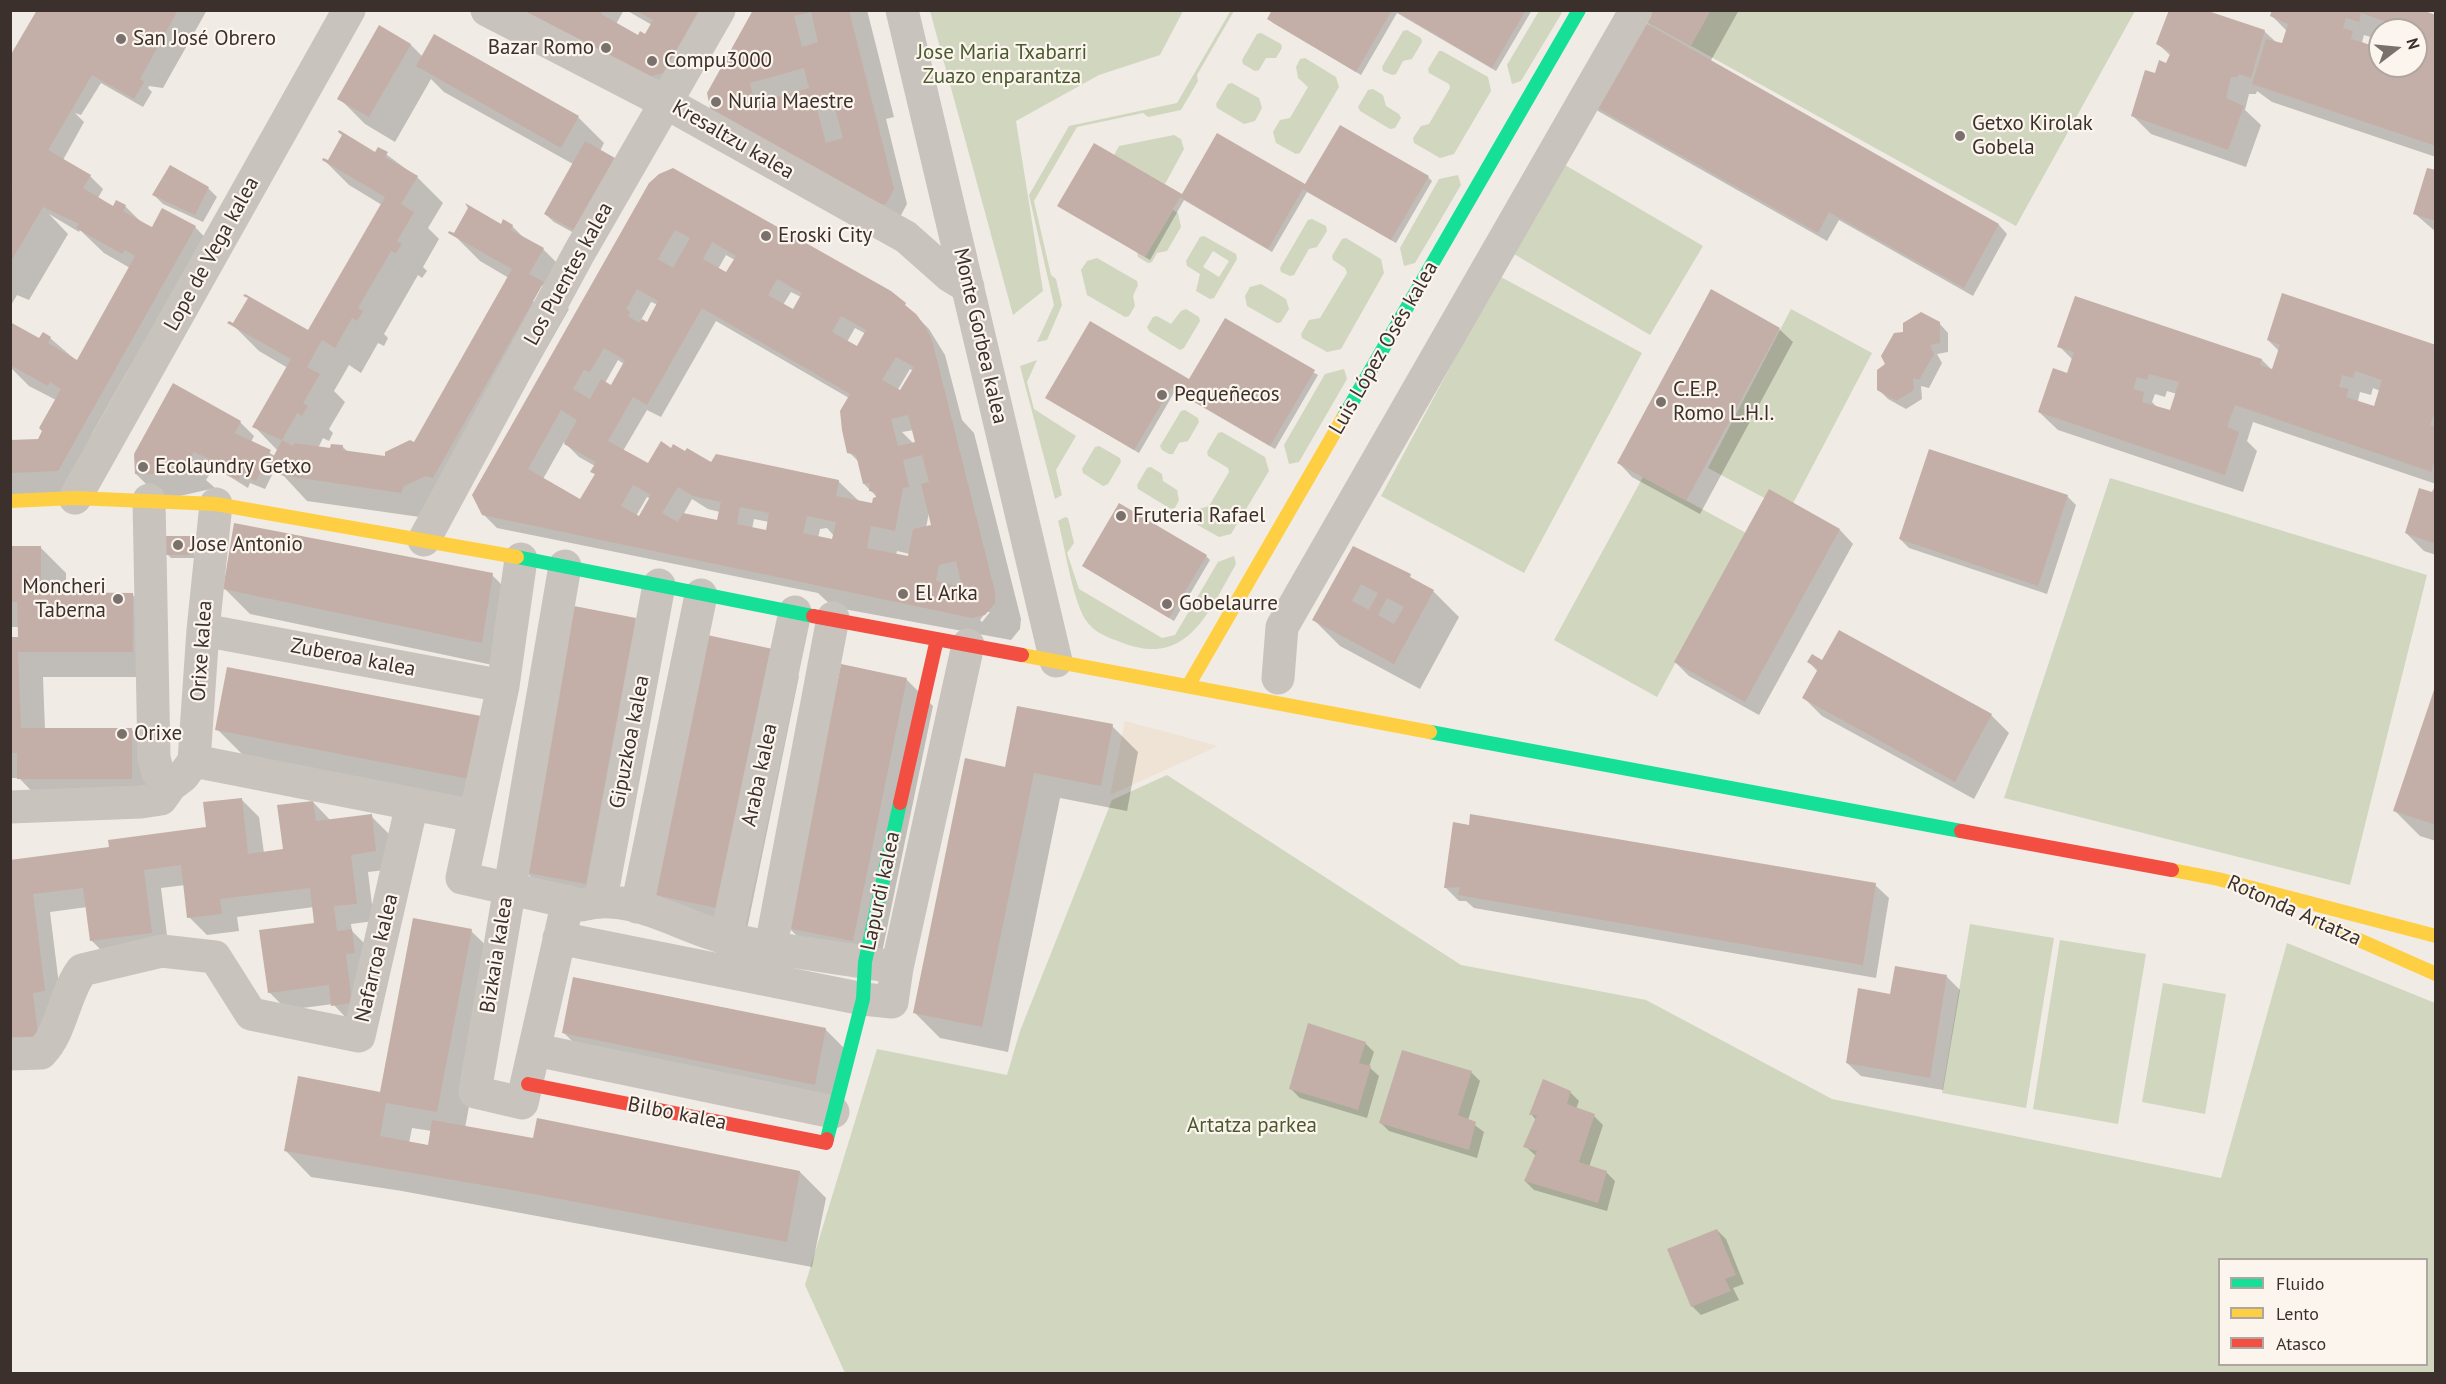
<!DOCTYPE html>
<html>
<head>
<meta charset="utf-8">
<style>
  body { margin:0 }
  #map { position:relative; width:2446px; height:1384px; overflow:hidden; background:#f0ebe5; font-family:"PT Sans",sans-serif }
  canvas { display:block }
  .frame { position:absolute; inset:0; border:12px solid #3b302b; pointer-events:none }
  .legend { position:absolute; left:2218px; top:1258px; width:210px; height:108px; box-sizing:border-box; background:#fbf5ee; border:2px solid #aea6a0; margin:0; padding:8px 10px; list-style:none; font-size:18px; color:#3b302b }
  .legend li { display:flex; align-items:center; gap:12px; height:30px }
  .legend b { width:30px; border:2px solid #aea6a0 }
  .north { position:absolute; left:2368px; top:18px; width:60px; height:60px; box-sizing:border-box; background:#fbf5ee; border:2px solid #aea6a0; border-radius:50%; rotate:74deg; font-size:16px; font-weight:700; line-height:24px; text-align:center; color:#3b302b }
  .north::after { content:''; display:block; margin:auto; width:21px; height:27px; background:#7a716c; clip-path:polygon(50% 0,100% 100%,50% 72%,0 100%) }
</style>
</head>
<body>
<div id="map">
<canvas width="2446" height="1384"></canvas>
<div class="frame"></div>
<ul class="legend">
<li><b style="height:8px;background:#16e098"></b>Fluido</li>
<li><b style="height:8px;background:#ffcf43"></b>Lento</li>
<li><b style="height:8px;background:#f24e42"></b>Atasco</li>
</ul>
<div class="north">N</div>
</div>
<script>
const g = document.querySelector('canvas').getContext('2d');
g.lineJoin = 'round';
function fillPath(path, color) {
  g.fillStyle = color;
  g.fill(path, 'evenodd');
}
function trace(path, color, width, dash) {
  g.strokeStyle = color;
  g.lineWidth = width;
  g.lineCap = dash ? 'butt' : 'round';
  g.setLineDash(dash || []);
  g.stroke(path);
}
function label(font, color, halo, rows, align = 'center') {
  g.font = font + ' "PT Sans",sans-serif';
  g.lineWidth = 4.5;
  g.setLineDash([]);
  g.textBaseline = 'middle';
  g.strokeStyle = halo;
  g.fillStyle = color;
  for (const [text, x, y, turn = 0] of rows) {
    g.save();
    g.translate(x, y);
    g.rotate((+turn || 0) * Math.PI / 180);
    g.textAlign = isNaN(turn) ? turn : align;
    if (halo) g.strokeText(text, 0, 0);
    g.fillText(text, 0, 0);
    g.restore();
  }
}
const green = new Path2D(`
  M1231,10L1234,11L1197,75L1198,81L1181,110L1148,117L1143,113L1077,127L1034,201L1051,275L1056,279L1062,305L1047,340L1037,342L1054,305L1029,195L1069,126L1177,103Z
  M1643,10L2135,11L2016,226L1639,17Z
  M930,11H1183L1160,55L1099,75L1016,121L1043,291L1013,315Z
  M1539,11H1563L1521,81L1512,84L1507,65Z
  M1407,30L1421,38L1422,42L1412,59L1403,61L1396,74L1392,75L1383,71L1382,67L1403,31Z
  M1261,33L1281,44L1282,48L1276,58H1266L1259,70L1255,71L1243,64L1242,60L1257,34Z
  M1439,51H1442L1488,77L1491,91L1454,154L1440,158L1414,143L1413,138L1421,126L1429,124L1450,88L1449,84L1429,73L1428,69Z
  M1305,58L1336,77L1339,87L1300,153L1296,154L1276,143L1273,132L1280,120L1290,118L1308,87L1298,78L1296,67L1300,59Z
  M1232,83L1259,98L1262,108L1255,121L1244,124L1217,108L1216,104L1228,84Z
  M1373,89L1383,95L1386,106L1399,114L1401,118L1395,128L1390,129L1360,111L1358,107L1368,90Z
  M1174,135L1181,139L1184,149L1165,184L1114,155L1119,146Z
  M1565,165L1703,246L1650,335L1514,254Z
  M1458,175L1461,185L1415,263L1404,266L1400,248L1439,179Z
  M1173,210L1178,213L1181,227L1167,251L1157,253L1152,262L1148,263L1138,257L1137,252L1145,257Z
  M1312,219L1326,226L1327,231L1317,247L1309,249L1294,275L1290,276L1281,272L1280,268L1308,220Z
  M1204,236L1236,254L1237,259L1214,298L1210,299L1196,291L1200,274L1187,266L1186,261L1200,237ZM1213,251L1229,261L1219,277L1203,267Z
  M1346,238L1381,259L1384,273L1341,349L1327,352L1302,338L1301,334L1309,320L1320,318L1347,273L1345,268L1333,260L1332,256L1342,239Z
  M1097,258L1137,281L1138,285L1133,296L1135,306L1129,316L1125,317L1087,295L1081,270L1087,261Z
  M1499,276L1642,353L1524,573L1381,496Z
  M1261,284L1286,299L1289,309L1281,322L1277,323L1247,306L1245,296L1250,287Z
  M1186,309L1199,317L1200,321L1184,348L1180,350L1149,331L1147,327L1153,317L1157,316L1171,324L1181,311Z
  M1791,309L1872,353L1789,511L1708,468Z
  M1037,360L1027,382L1034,409L1076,436L1056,470L1062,495L1055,499L1020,366Z
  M1344,369L1347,379L1299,462L1289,464L1284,445L1325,374Z
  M1185,410L1198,418L1199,422L1188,441L1179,443L1173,454H1169L1162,450L1160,446L1181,411Z
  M1222,432L1265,457L1269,471L1231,534L1219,537L1194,523L1193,519L1199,509L1209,506L1229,472L1228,468L1208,456L1207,452L1218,433Z
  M1099,446L1120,458L1121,462L1108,484L1103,486L1083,473L1082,469L1095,447Z
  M1151,467L1162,474L1163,481L1177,490L1179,500L1175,508L1171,509L1138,489L1137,485L1147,468Z
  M1643,477L1746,533L1657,697L1554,640Z
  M2110,478L2427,575L2350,885L2004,798Z
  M1065,517L1068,518L1074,543L1067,553L1079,589L1162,638L1175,635L1218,562L1234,556L1236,564C1209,611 1188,668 1123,643C1107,637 1094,633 1085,619C1072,597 1065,547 1058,521Z
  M1167,775L1461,965L1646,1000L1832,1099L2221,1178L2287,943L2435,1003V1373H845L805,1285L877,1049L1007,1075L1020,1031L1112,800ZM2220,1260H2426V1364H2220Z
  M1970,924L2054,938L2026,1108L1942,1093Z
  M2060,940L2146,954L2118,1124L2033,1109Z
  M2163,983L2226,994L2205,1114L2142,1102Z`);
const plaza = new Path2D(`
  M1125,721L1218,746L1110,795Z`);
const shadow = new Path2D(`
  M39,10H207L163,88L149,86L148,88L152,92L143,107L101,83L81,115L75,113L84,122L63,160L90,176L103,189L98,198L114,208L125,206L142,223L152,229L195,227L220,253L127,372L92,434L109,451L84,496L10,500V441L39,440L56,400L29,386L10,367V324L40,340L50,338L78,362L130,268L104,253L80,230L79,232L49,214L68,234L29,300L17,295L10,307V59Z
  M513,10H624L616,24L639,37L646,36L652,25L626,10H720L657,92Z
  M756,10H867L894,117L886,119L907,204L900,217L740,143Z
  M1274,10H1532L1496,71L1397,13L1361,75L1273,23L1269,19Z
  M1645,10H1739L1710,62L1999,225L2007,234L1973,296L1839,220L1827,241L1598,111L1589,102L1651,27L1641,17Z
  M2418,10L2436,17V157L2272,102L2257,91L2256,94H2249L2245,110L2261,125L2246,167L2151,134L2133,116L2156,75L2167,65L2171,56L2158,44L2264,31L2277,43L2283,45L2287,31L2272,16ZM2380,30H2416V66H2380V47L2379,50L2362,42L2364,35L2377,39Z
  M380,27L411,45L423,57L578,117L604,143L600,151L583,238L554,222L545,214L573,164L444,92L431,79L395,142L365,124L339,98Z
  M379,149L417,177L443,203L428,228L439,239L423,267L427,271L422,278L418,275L384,334L388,338L384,346L378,343L361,373L349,365L334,391L345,402L329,429L333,433L329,441L323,438L318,448L332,450L342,446L348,452L386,458L414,444L509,278L480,261L454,235L512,226L526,240L543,249L569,275L556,296L569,309L459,503L427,518L307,501L282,474L274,471L265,489L250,483L248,488L214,467L206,480L215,488L162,500L136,474L240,422L254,436L251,442L275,456L278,451L254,426L288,368L259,351L233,325L309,332L382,205L349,185L323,159L329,162L376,154ZM541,284L543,286L534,302L532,300Z
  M2436,172V232L2414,213Z
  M1428,177L1432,181L1396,243L1307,192L1272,252L1184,200L1150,260L1063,209L1182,196Z
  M650,184L915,315L929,329L945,355L962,420L974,433L1021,619L1020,629L1011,640L833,607L818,593L497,528L483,514ZM726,255L735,260L727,274L718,269ZM791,292L801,297L793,311L783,305ZM651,302L658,305L648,324L641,320ZM716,321L849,398V452L859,462L864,484L879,499L873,505L860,502L838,481L712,464L672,450L648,465L623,451L647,410L661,417ZM855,328L866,334L858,348L847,342ZM618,360L624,364L612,387L605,383ZM910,369L913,371L901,393L897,391ZM914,430L917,443L914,444L902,432ZM564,442L579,457L595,466L592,472L596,475L581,501L543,479ZM647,497L651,499L640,519L636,516ZM692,499L708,509L720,512L718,522L683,515ZM929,512L932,526L926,528ZM754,519L769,522L767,532L752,529ZM827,528L834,536L833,541L818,538L820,529ZM897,551L910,554V557L896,555ZM986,612H990L982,622L980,620Z
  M208,188L217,197L203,222L163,204L154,195Z
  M2076,298L2262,360L2273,371L2279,351L2268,340L2436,347V484L2253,422L2247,441L2257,451L2243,492L2058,430L2039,412L2068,375L2073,360L2059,346ZM2373,388L2380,391L2375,408L2358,401L2360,392L2371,395ZM2167,391L2177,394L2171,412L2158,408L2152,402L2155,394L2165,397Z
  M1226,320L1318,375L1275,449L1175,391L1139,453L1051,401L1189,382Z
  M1939,323L1948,333V352L1937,354L1942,363L1929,388L1921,386L1922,399L1906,409L1888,399L1879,390Z
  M1779,329L1793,342L1700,514L1632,477L1619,463Z
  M2436,488V555L2424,551L2406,533Z
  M1770,492L1840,530L1853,544L1759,715L1689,676L1675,662Z
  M2067,496L2076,505L2047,594L1909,548L1900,539Z
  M190,537L194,541V558H171L167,554Z
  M10,547H40L66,573V594H132L158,620L159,677H43L45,730L131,729L157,755V804L45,805L19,778H10V638H19V627H10Z
  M1354,548L1433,591L1459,617L1420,689L1340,646L1314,620Z
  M1206,556L1210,560L1174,621L1083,566Z
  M492,575L518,601L507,668L250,614L224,588Z
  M636,619L661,645L612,909L551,897L525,871Z
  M773,650L799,676L746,934L682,920L656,895Z
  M1809,662H1823L1991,715L2009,733L1974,799L1822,716L1804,698L1818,672Z
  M843,666L907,680L933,706L879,967L814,953L788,927Z
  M2436,690V841L2420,836L2394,810Z
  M480,718L494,804L243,755L217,729Z
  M1112,726L1138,752L1127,811L1060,798L1008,1052L940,1038L914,1012L1007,769Z
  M241,799L259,817L264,853L284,851L313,802L331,821L371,816L389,834L394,869L368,872L374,921L351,924L352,931L370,949L351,1023L333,1004L287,1010L269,992L316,924L314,907L237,917L239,931L207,935L189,917L185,885L161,888L169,951L109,958L91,940L87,907L50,912L62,1009L56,1060L10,1052V857L12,861L111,849L208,829Z
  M1454,823L1875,885L1889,898L1876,978L1474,908L1466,901H1459L1445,887Z
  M471,931L497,956L465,1128L534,1140L800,1172L826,1198L812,1267L402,1191L311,1177L286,1151L381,1094ZM412,1128L432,1131L429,1146L409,1143Z
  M1946,976L1960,990L1943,1090L1861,1076L1847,1063Z
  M575,978L826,1030L852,1056L840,1110L590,1059L564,1033Z
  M1365,1043L1374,1052L1369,1067L1379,1076L1367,1118L1300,1098L1291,1089Z
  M1471,1072L1480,1081L1468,1120L1484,1132L1477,1158L1389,1131L1380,1122Z
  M1570,1092L1579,1101L1576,1109L1594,1116L1603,1125L1589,1167L1606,1172L1615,1181L1607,1211L1534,1190L1525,1181L1536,1156L1525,1146L1536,1120L1531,1114Z
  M1717,1230L1726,1239L1744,1284L1733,1288L1739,1300L1701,1315L1692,1306Z`);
const building = new Path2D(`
  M37,10H178L140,79L144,82L134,99L92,75L48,150L91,175L83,188L113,206L116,200L126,205L123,211L148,225L152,227L162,208L196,226L58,471L10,473V440L38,439L42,431L39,428L61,389L50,382L48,386L10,365V322L39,338L43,332L51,337L48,343L77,360L135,256L125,250L122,254L76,228L79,224L43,207L10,263V193L13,188L10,186V56Z
  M521,10H603L601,14L638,35L640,31L645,34L653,20L635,10H699L663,73L642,79Z
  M753,10H849L894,189L886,204L870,205L712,117L707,93ZM811,12L818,42L802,47L794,16ZM804,68L809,88L755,103L750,83ZM834,105L843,138L826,143L817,109Z
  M1272,10H1392L1356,72L1267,19Z
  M1394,10H1526L1492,68Z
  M1643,10H1711L1691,46L1639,17Z
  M2169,10H2205L2265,30L2251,78L2239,74L2238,77H2231L2226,98L2244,106L2228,150L2131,116L2145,70L2155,73L2159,60L2166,63L2171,52L2156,44Z
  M2272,10H2422L2436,15V146L2252,84L2266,39L2282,43L2288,24L2270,16ZM2361,13L2384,21L2381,30H2416V66H2380V48L2351,39L2353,31L2343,28L2346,18L2359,22Z
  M1635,17L1999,224L1964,288L1829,212L1818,233L1587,102Z
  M379,25L411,44L369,117L337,99Z
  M434,34L579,116L561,148L416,66Z
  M1340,125L1429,176L1391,240L1303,189L1268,249L1180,197L1145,257L1057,206L1094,143L1182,194L1217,133L1305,184Z
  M339,130L375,152L378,147L388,152L385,157L418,176L401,204L414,212L397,241L402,244L396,253L391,251L358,308L363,311L357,321L352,318L335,348L322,340L307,367L320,374L303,403L308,406L302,416L297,413L282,440L293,446L294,443L330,448L331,444L343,445L342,450L385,456V452L410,440L414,442L512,269L448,233L449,231L454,233L468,208L465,203L501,224L503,219L513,225L511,230L544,248L529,274L544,282L433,478L426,476L404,486L401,493L280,475L281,473L268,467L282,440L252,427L291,359L227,323L229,321L233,323L248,298L243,296L245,294L308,330L385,197L322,160L323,158L328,160L342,135L338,132Z
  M585,141L615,158L574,230L544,214Z
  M170,165L209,187L195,215L152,195Z
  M673,168L891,291L906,303L905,305L916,314L925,326L932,340L995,592V603L985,615L972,618L482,515L472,495L649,183L659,174ZM675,230L690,238L673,268L658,259ZM712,242L736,256L726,272L703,259ZM777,279L802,293L793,309L768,295ZM637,289L658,301L647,322L642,319L639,323L628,316L630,312L626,309ZM702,308L850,394L840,411L842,430L847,453L856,455L863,484L870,483L869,491L875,492L876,497L873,498L872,503L836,496L839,480L716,454L711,462L687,448L685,451L673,444L671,448L661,441L648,463L608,441L633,397L647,405ZM841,316L866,330L857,346L832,332ZM604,348L625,360L611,385L601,379L590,399L573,389L584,370L590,372ZM896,357L914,367L900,390L882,380ZM561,410L577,420L564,444L596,462L590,472L595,474L580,499L528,469ZM908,415L915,442L898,446L891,419ZM922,455L929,482L921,484L931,525L913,529L908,556L867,548L871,526L895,531L903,488L909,487L903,460ZM633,485L651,495L639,516L621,506ZM678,487L693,496L721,502L717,520L683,513L678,522L662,513ZM740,507L769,513L766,530L737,524ZM807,516L836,522L832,539L803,533ZM956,561L962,587L936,581L939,565Z
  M2427,168L2436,170V221L2413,214Z
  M1711,289L1780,328L1686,501L1617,463Z
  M2282,293L2436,345V410L2430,425L2436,427V465L2433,464L2432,472L2235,405L2227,427L2239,432L2225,475L2038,412L2053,368L2067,373L2074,352L2057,347L2075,296L2262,359L2260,365L2272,369L2280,345L2267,340ZM2355,371L2382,380L2374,406L2346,397L2349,389L2339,387L2342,375L2353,378ZM2149,374L2179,382L2170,410L2142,402L2144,392L2133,389L2137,377L2147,380Z
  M1921,312L1940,322V343L1930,345L1934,354L1919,380L1913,378L1914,390L1896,401L1877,390V370L1885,364L1881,356L1894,333L1903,332V323Z
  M1225,318L1315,370L1270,446L1171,388L1134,450L1045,398L1090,321L1189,379Z
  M173,383L241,421L235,433L271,450L256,481L241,475L239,480L227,475L230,469L194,452L189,460V474H135L134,454Z
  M1929,449L2068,495L2038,586L1899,539Z
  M2436,484V544L2405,533L2419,488L2432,492Z
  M1769,489L1840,529L1745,702L1674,662Z
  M1119,503L1207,555L1169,618L1082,566Z
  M234,523L493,573L482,643L223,589Z
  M165,536H190L191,555H166Z
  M10,546H41V592L133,593V652H18L21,728H132V779H17V753H10V637H18L17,602H10Z
  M1353,546L1411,574L1410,577L1434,590L1394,664L1312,620ZM1361,584L1378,593L1369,610L1352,601ZM1387,598L1404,607L1394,624L1378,615Z
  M574,606L636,618L586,884L523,872Z
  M1839,630L1992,714L1955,782L1802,698L1818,669L1807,662L1812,654L1822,660Z
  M707,635L773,649L721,909L655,895Z
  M841,664L907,678L853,941L787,928Z
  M227,667L481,716L469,779L215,730Z
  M2435,687H2436V825L2393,811Z
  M1017,706L1113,724L1101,786L1034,773L982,1027L913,1013L965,758L1005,767Z
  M242,798L248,854L283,849L277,805L313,801L316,821L372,814L376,851L351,855L357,904L334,906L337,931L352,929L355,953L346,954L352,1003L331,1006L329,985L268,993L259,930L314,923L310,888L220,899L222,914L187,918L181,865L144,870L152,933L90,941L83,888L33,894L45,991L33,993L39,1042L10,1046V860L109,847L108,840L206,827L203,802Z
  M1470,814L1876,883L1863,965L1458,895L1460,887L1444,888L1453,822L1469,825Z
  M413,918L472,929L437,1112L386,1103L380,1136L428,1145L432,1120L533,1138L537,1118L800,1171L787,1242L523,1192L284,1151L298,1076L380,1092Z
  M1895,966L1947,975L1930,1078L1846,1063L1858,988L1890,994Z
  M573,977L826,1028L815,1085L562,1033Z
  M1308,1023L1366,1042L1359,1063L1371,1066L1358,1110L1289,1089Z
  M1402,1050L1472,1071L1458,1115L1476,1122L1469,1150L1379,1123Z
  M1543,1079L1571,1091L1567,1104L1595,1114L1579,1162L1607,1171L1598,1203L1524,1181L1537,1151L1523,1147L1537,1115H1529Z
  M1717,1229L1736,1275L1725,1279L1731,1291L1691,1307L1667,1249Z`);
const street = new Path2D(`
  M487,10L665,102L906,237L950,276L968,287
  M902,10L1056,661
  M75,498L349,10
  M149,500L154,758L158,773L171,785L183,776L194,761L203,630L216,504
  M424,540L579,253L719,10
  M521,559L503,686L462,878L582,905C630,891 679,926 726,938C780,952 841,957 897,968
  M565,566L475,1092L522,1103L568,901
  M203,630L503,686
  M1278,678L1282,627L1636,10
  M194,761L474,816
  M10,807L141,802L161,799L171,785
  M601,899L659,585
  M637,907L701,595
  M559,938L863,999L892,1002L897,968L968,645
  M726,938L795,612
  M771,946L833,618
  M536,1050L833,1112
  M10,1054L41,1053C62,1032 64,994 82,970L162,951L215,957L251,1014L359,1036L412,804`);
const fast = new Path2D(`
  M1343,418L1579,10
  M517,557L813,616
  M1430,732L1961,831
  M827,1139L863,999L865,962L900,803`);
const slow = new Path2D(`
  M10,501L75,498L216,504L517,557
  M1022,655L1430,732
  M1188,686L1343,418
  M2172,870L2218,879L2436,936
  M2316,921L2436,974`);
const jam = new Path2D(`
  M813,616L1022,655
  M900,803L937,639
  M1961,831L2172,870
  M528,1084L826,1143L827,1139`);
const markers = [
  [121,39,6,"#7a716c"],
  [606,48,6,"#7a716c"],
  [652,61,6,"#7a716c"],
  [716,102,6,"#7a716c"],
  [1960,136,6,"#7a716c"],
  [766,236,6,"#7a716c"],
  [1162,395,6,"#7a716c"],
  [1661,402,6,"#7a716c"],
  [143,467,6,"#7a716c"],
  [1121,516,6,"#7a716c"],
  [178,545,6,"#7a716c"],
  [903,594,6,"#7a716c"],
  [118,599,6,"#7a716c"],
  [1167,604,6,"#7a716c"],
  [122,734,6,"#7a716c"]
];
const poiNames = [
  ["San José Obrero",133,39],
  ["Bazar Romo",594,48,"right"],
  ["Compu3000",664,61],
  ["Nuria Maestre",728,102],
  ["Getxo Kirolak",1972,124],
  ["Gobela",1972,148],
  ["Eroski City",778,236],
  ["C.E.P.",1673,390],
  ["Romo L.H.I.",1673,414],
  ["Pequeñecos",1174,395],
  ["Ecolaundry Getxo",155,467],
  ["Fruteria Rafael",1133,516],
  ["Jose Antonio",190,545],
  ["Moncheri",106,587,"right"],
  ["Taberna",106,611,"right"],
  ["El Arka",915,594],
  ["Gobelaurre",1179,604],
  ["Orixe",134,734]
];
const parkNames = [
  ["Jose Maria Txabarri",1002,53],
  ["Zuazo enparantza",1002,77],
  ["Artatza parkea",1252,1126]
];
const streetNames = [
  ["Kresaltzu kalea",733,140,30],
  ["Lope de Vega kalea",212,254,-61],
  ["Los Puentes kalea",569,274,-61],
  ["Monte Gorbea kalea",980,336,77],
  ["Luis López Osés kalea",1384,348,-60],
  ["Orixe kalea",202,651,-86],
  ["Zuberoa kalea",353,658,11],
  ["Gipuzkoa kalea",630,742,-79],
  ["Araba kalea",760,775,-78],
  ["Lapurdi kalea",881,891,-78],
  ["Rotonda Artatza",2294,911,24],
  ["Bizkaia kalea",497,955,-81],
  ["Nafarroa kalea",377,958,-77],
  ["Bilbo kalea",677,1114,11]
];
fillPath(green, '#d1d6bf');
fillPath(plaza, '#eee3d5');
fillPath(shadow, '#0003');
fillPath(building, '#c3afa7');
trace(street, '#c9c3be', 33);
trace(fast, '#16e098', 14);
trace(slow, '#ffcf43', 14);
trace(jam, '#f24e42', 14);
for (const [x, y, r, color] of markers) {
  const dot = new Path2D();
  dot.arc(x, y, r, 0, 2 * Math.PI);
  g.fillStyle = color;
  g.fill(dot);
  trace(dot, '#fbf5ee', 2);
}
label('21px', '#3b302b', '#fbf5ee', poiNames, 'left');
label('21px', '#4a5a2e', '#fbf5ee', parkNames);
label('21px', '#3b302b', '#fbf5ee', streetNames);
</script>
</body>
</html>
